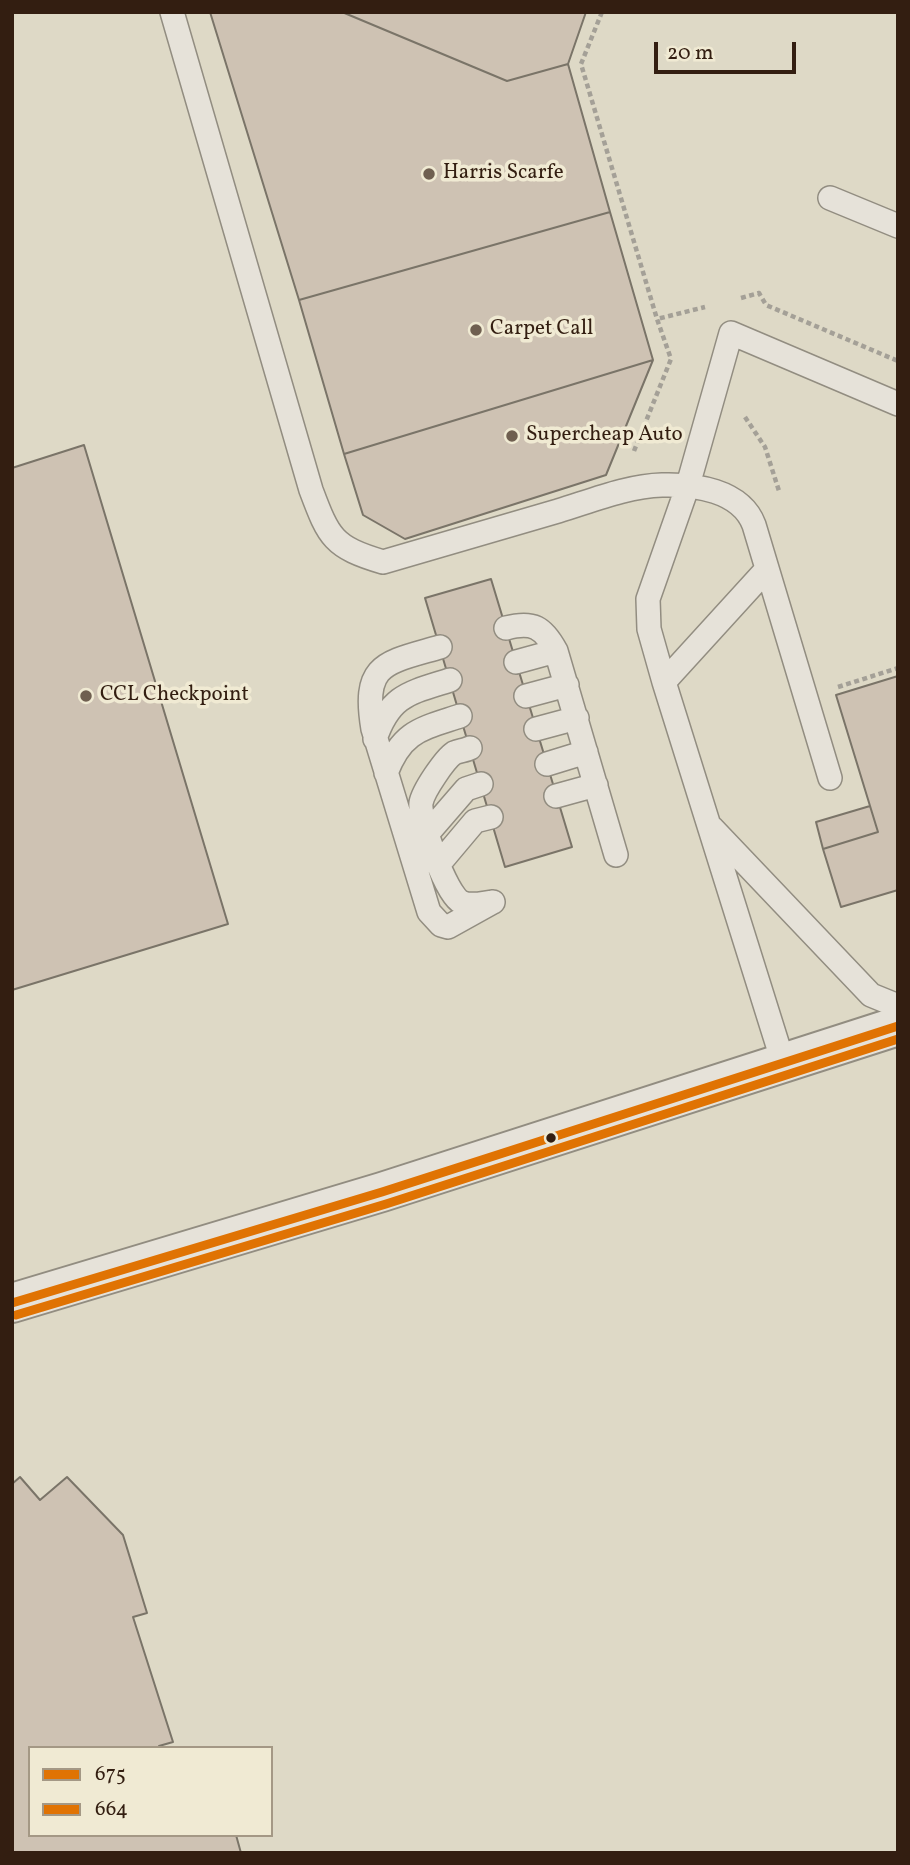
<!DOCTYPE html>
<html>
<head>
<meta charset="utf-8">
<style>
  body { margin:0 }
  #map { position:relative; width:910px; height:1865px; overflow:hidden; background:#ded9c6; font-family:Vollkorn,serif }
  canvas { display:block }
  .frame { position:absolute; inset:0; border:14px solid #331e11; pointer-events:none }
  .legend { position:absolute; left:28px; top:1746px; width:245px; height:91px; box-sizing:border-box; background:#f0ead3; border:2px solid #a49885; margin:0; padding:9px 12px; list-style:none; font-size:21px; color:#331e11 }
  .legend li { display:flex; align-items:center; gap:14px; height:35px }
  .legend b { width:35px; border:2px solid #a49885 }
  .scale { position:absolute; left:654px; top:42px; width:142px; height:32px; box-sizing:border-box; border:4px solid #331e11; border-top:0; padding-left:9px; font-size:21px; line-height:24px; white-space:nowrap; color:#331e11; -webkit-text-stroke:5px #f0ead3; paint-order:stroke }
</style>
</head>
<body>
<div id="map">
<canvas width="910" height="1865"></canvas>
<div class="frame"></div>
<ul class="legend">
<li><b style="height:9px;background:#e07303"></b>675</li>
<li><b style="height:9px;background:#e07303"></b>664</li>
</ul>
<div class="scale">20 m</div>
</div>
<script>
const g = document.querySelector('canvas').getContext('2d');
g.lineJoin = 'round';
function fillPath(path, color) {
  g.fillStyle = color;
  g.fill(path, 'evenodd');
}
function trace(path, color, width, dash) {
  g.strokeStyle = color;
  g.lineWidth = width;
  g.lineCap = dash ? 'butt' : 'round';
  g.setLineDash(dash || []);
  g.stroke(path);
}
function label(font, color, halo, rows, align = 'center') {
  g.font = font + ' Vollkorn,serif';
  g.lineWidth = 7;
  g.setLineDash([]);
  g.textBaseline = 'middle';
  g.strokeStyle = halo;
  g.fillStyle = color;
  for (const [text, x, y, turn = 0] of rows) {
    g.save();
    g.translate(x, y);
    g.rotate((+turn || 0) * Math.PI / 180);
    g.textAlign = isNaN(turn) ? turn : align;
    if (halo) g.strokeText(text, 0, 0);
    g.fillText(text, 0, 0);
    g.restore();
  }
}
const building = new Path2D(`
  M210,12H342L507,81L568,64L610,212L299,300Z
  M342,12H586L568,64L507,81Z
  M610,212L653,360L344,454L299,300Z
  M653,360L606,475L405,539L363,515L344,454Z
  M84,445L228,924L12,990V468Z
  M491,579L572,847L505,867L425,598Z
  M898,676V890L841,907L823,849L878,832L836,695Z
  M870,806L878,832L823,849L816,822Z
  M20,1477L40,1500L67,1477L123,1535L147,1613L133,1617L173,1742L159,1746L161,1748H30V1835H236L241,1853H12V1484Z`);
const path = new Path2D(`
  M602,12L581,64L657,319
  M741,298L759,293L766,305L898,361
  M745,417L765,447L779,491
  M634,451L671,359L657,319L705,307
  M838,687L898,668`);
const service = new Path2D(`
  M172,12L311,490C329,538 333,547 383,562C442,545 500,528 558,511C591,501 627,486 662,485C694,484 741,490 754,525L830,778
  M830,198L898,226
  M506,628C533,621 543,627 556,651L616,855
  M440,647C385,663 362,663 373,729L429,912L441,925L448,927L493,902
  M516,662L556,651
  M664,682L767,569
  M526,696L567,685
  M536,729L577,718
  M375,739C390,695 409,693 450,680
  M470,748C466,750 459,751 454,753C445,759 423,791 421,803C419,818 446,895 461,902C470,907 483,903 493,902
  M547,764L586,752
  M386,773C402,731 421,729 460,716
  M556,796L596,785
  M712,828L871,995L898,1006
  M428,833L466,789L481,784
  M438,865L475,821L491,817
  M783,1062L664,682L649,629L648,599L688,485L731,333L898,404`);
const minor = new Path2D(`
  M12,1303L382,1192L898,1026`);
const bus1 = new Path2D(`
  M12,1303L382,1192L898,1026`);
const bus2 = new Path2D(`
  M16,1315L386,1204L898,1039`);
const markers = [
  [429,174,7,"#6f5f50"],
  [476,330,7,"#6f5f50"],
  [512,436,7,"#6f5f50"],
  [86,696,7,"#6f5f50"],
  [551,1138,6,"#331e11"]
];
const poiNames = [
  ["Harris Scarfe",443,174],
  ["Carpet Call",490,330],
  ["Supercheap Auto",526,436],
  ["CCL Checkpoint",100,696]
];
fillPath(building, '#cec2b3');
trace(building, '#7a7468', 2);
trace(service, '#928d81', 26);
trace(minor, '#928d81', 42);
trace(path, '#a4a097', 4.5, [5, 3.5]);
trace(service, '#e6e2d9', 23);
trace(minor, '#e6e2d9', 38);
trace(bus1, '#e07303', 9);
trace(bus2, '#e07303', 9);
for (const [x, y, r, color] of markers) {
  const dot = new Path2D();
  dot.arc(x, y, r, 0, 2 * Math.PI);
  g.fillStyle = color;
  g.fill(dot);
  trace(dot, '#f0ead3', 2.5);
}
label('21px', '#331e11', '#f0ead3', poiNames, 'left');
</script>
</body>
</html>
